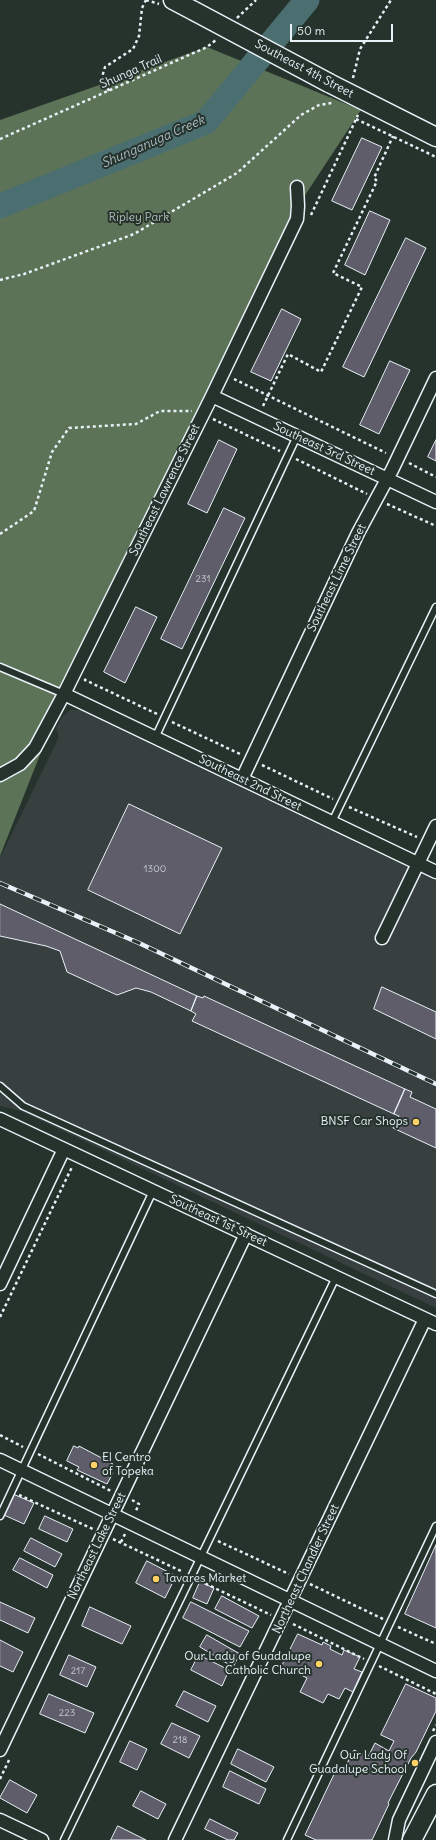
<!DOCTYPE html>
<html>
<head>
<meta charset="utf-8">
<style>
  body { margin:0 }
  #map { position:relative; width:436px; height:1840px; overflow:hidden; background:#26332d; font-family:Delius,sans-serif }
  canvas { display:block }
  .scale { position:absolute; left:290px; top:24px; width:103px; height:18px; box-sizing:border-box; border:2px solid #e8f1f8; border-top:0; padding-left:5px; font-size:12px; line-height:14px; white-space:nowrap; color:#e8f1f8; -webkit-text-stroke:3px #26332d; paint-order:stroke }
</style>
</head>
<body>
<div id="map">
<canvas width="436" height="1840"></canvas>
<div class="scale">50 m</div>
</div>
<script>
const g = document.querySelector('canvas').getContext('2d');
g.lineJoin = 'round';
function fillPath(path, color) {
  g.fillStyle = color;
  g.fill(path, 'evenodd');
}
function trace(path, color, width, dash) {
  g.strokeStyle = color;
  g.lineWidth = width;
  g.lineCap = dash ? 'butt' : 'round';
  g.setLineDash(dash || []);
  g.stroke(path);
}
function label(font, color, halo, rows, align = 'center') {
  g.font = font + ' Delius,sans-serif';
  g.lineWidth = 4;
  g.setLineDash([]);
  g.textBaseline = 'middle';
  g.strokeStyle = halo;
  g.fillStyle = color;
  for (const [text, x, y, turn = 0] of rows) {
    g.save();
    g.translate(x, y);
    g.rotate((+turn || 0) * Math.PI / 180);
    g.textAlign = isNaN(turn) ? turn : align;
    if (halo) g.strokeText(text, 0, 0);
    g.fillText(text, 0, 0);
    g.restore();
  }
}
const built = new Path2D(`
  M70,710H79L436,881V1308L21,1111L0,1106V858L59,737L56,728L62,717Z`);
const green = new Path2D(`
  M207,47L361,110L298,206L64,694L0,856V120Z`);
const river = new Path2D(`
  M0,206L206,122L307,0`);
const building = new Path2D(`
  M362,138L382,147L352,210L332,201Z
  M370,211L390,220L365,275L345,265Z
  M406,238L426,248L364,377L343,367Z
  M282,309L301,319L271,381L251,372Z
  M390,361L410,370L379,434L360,425Z
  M219,440L237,449L207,513L188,504Z
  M436,440V461L428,457Z
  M224,508L245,518L182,649L161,639Z
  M136,607L157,617L125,683L104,672Z
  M129,804L222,848L180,934L88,890Z
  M0,904L197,996L191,1011L151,992L136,988L117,995L67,972L60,951L46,946L0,936Z
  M382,987L436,1012V1039L374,1009Z
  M197,996L203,998L204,996L405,1089L394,1114L192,1021L196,1014L191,1011Z
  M405,1089L412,1092L410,1097L436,1109V1148L393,1128L399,1116L394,1114Z
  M74,1446L78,1448L79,1446L113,1464L109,1471L113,1473L107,1484L77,1470L79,1467L67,1461Z
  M13,1494L34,1503L24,1524L4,1515Z
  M45,1516L73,1529L67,1542L39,1529Z
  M31,1538L62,1554L55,1567L24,1551Z
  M436,1545V1628L405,1614Z
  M20,1558L53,1575L47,1588L13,1570Z
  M147,1561L176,1576L165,1598L136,1583Z
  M200,1582L214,1588L207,1604L193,1598Z
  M222,1596L259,1616L252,1628L215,1609Z
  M0,1602L35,1618L28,1633L0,1620Z
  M191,1602L249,1631L240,1647L183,1618Z
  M90,1607L131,1626L122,1644L82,1626Z
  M298,1634L322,1645L323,1642L331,1646L330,1649L342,1655L344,1650L360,1657L354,1669L362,1672L353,1692L345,1688L339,1699L328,1694L323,1703L300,1692L307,1678L289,1669L288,1672L281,1668Z
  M207,1635L240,1654L233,1667L200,1647Z
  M0,1640L23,1652L13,1672L0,1666Z
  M69,1655L96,1667L87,1687L60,1675Z
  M199,1655L229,1670L222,1686L191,1670Z
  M406,1684L436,1698V1711L416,1752L411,1758L393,1793L388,1803L389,1804L372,1840H316L305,1835L337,1768L343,1771L354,1750L368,1757L375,1743L389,1751L394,1741L381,1735Z
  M184,1691L216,1706L208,1722L176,1706Z
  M49,1694L94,1713L85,1733L40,1714Z
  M172,1723L200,1736L189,1758L161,1744Z
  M130,1741L147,1749L137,1770L120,1762Z
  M238,1749L274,1767L266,1782L231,1764Z
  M230,1771L266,1789L259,1804L223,1787Z
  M10,1780L37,1795L27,1813L0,1798Z
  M141,1791L166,1804L158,1819L133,1806Z
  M210,1819L238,1833L234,1840H228L205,1829Z
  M118,1826L146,1840H111Z`);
const path = new Path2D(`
  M146,0L159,4
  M237,18L256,0
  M353,78L360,49L391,0
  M109,91L102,77L105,67L133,49L139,36L142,8L146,0
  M356,119L436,157
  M0,139L207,47L216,40
  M311,215L358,115
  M0,280L24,274L134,234L237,173L301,115L319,105L332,103
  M234,379L386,453
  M263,406L288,354L321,372L362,287L333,273L377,181L374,178L393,136
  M213,419L280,451
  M296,459L367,494
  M409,463L436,477
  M387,504L436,526
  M0,534L34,511L52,452L69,428L136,424L160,411H192
  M86,679L85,680L157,714
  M172,722L240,754
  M262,765L333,799
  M349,807L417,837
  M0,1317L72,1167
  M0,1435L23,1447
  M38,1454L111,1491
  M19,1495L93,1529
  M132,1500L139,1504L135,1513
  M113,1539L183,1572
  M218,1541L289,1574
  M121,1542L125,1534
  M200,1581L271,1615
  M310,1584L383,1619
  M293,1624L364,1659
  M398,1627L436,1644
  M379,1666L436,1694
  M433,1731L436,1725
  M0,1779L10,1758`);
const lane = new Path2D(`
  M0,667L64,694
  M155,738L297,436
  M332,822L436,607
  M0,1086L23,1106L436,1294
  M0,1516L153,1191
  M64,1840L336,1277
  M287,1840L436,1526`);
const street = new Path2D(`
  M212,396L436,502
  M64,694L436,872
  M0,775L20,764L35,748L64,694L212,396L297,219L298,206L297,187
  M242,779L358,533L392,470L436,378
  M382,938L436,826
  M0,1119L436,1324
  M0,1284L64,1149
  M0,1460L436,1671
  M0,1750L246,1234
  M0,1820L42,1840
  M175,1840L425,1319
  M395,1840L399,1820L436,1742`);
const secondary = new Path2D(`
  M173,0L194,11
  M329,83L436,137
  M412,1840L436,1794`);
const rail = new Path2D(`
  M0,883L139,943L436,1084`);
const secondaryBridge = new Path2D(`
  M194,11L329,83`);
const markers = [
  [416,1122,4,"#ffd166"],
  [94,1465,4,"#ffd166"],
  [156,1579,4,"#ffd166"],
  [319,1664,4,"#ffd166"],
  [415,1763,4,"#ffd166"]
];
const numberNames = [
  ["231",203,579],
  ["1300",155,869],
  ["217",78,1671],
  ["223",67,1713],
  ["218",180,1740]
];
const streetNames = [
  ["Southeast 4th Street",304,69,28],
  ["Shunga Trail",131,72,-24],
  ["Southeast 3rd Street",324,449,25],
  ["Southeast Lawrence Street",165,490,-64],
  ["Southeast Lime Street",337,578,-64],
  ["Southeast 2nd Street",250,783,26],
  ["Southeast 1st Street",218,1221,25],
  ["Northeast Lake Street",97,1546,-64],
  ["Northeast Chandler Street",306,1569,-65]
];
const parkNames = [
  ["Ripley Park",139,218]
];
const poiNames = [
  ["BNSF Car Shops",408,1122],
  ["El Centro",102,1458,"left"],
  ["of Topeka",102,1472,"left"],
  ["Tavares Market",164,1579,"left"],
  ["Our Lady of Guadalupe",311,1657],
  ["Catholic Church",311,1671],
  ["Our Lady Of",407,1756],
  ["Guadalupe School",407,1770]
];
const waterNames = [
  ["Shunganuga Creek",153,142,-24]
];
fillPath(built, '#37403f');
fillPath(green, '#5d7357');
trace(river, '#4b6f70', 25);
fillPath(building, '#5f5d69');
trace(building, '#e8f1f8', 1);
trace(lane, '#e8f1f8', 9);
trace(street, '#e8f1f8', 15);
trace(secondary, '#e8f1f8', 21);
trace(path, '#e8f1f8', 2.5, [3, 3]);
trace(lane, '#26332d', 6);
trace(street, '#26332d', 12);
trace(secondary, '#26332d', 18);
trace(rail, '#e8f1f8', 4.5);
trace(rail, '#26332d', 3, [9]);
trace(secondaryBridge, '#e8f1f8', 21, []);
trace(secondaryBridge, '#26332d', 18);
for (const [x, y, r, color] of markers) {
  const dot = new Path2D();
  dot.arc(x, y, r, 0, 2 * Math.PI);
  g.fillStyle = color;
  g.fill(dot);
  trace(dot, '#26332d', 1.5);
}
label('10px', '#c6ccd4', null, numberNames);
label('12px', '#e8f1f8', '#26332d', streetNames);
label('12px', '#b0bfb8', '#26332d', parkNames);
label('12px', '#e8f1f8', '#26332d', poiNames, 'right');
label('italic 13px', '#a9bdc2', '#26332d', waterNames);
</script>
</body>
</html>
